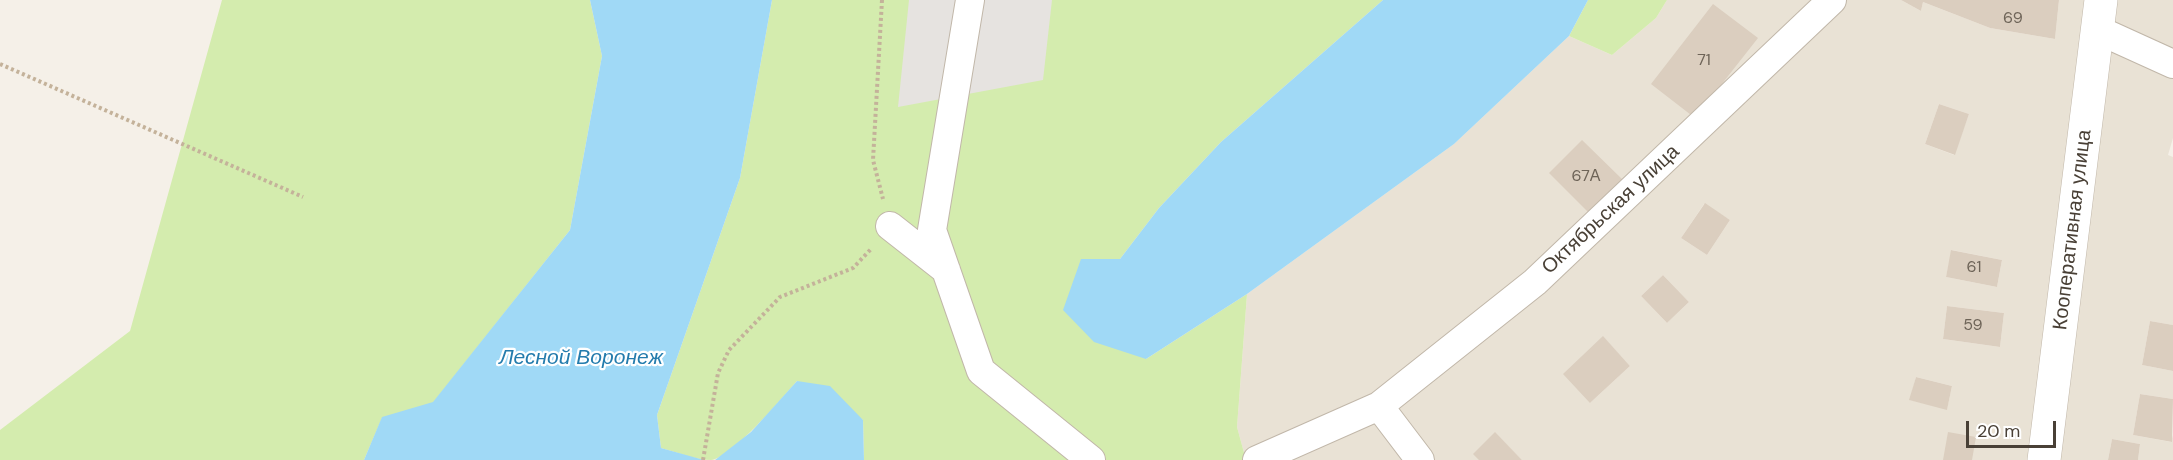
<!DOCTYPE html>
<html>
<head>
<meta charset="utf-8">
<style>
  body { margin:0 }
  #map { position:relative; width:2173px; height:460px; overflow:hidden; background:#f5f0e8; font-family:"DM Sans",sans-serif }
  canvas { display:block }
  .scale { position:absolute; left:1966px; top:421px; width:90px; height:27px; box-sizing:border-box; border:3px solid #494036; border-top:0; padding-left:8px; font-size:18px; line-height:21px; white-space:nowrap; color:#494036; -webkit-text-stroke:4px #fff; paint-order:stroke }
</style>
</head>
<body>
<div id="map">
<canvas width="2173" height="460"></canvas>
<div class="scale">20 m</div>
</div>
<script>
const g = document.querySelector('canvas').getContext('2d');
g.lineJoin = 'round';
function fillPath(path, color) {
  g.fillStyle = color;
  g.fill(path, 'evenodd');
}
function trace(path, color, width, dash) {
  g.strokeStyle = color;
  g.lineWidth = width;
  g.lineCap = dash ? 'butt' : 'round';
  g.setLineDash(dash || []);
  g.stroke(path);
}
function label(font, color, halo, rows, align = 'center') {
  g.font = font + ' "DM Sans",sans-serif';
  g.lineWidth = 4.5;
  g.setLineDash([]);
  g.textBaseline = 'middle';
  g.strokeStyle = halo;
  g.fillStyle = color;
  for (const [text, x, y, turn = 0] of rows) {
    g.save();
    g.translate(x, y);
    g.rotate((+turn || 0) * Math.PI / 180);
    g.textAlign = isNaN(turn) ? turn : align;
    if (halo) g.strokeText(text, 0, 0);
    g.fillText(text, 0, 0);
    g.restore();
  }
}
const residential = new Path2D(`
  M1667,0H1901L1921,11L1923,2L1990,28L2055,39L2059,0H2173V138L2168,155L2173,157V325L2150,321L2142,365L2173,371V399L2140,394L2133,435L2171,442L2173,435V460H2138L2140,444L2112,439L2108,460H1522L1495,433L1479,460H1246L1237,427L1247,294L1454,144L1569,36L1612,55L1656,18ZM1939,104L1969,114L1954,155L1925,144ZM1704,204L1730,220L1707,255L1681,238ZM1952,250L2002,260L1997,287L1946,277ZM1663,275L1689,302L1667,323L1641,296ZM1947,306L2004,313L2000,347L1943,339ZM1603,337L1630,366L1590,403ZM1916,377L1952,386L1947,409L1910,400Z`);
const green = new Path2D(`
  M222,0H590L602,56L570,230L433,403L382,418L364,460H0V430L130,331Z
  M772,0H1383L1221,142L1159,208L1120,259L1146,359L1247,294L1237,427L1246,460H864L863,420L797,381C782,398 732,458 711,460C695,460 676,452 661,448L657,415L740,178Z
  M1588,0H1667L1656,18L1612,55L1569,36Z`);
const parking = new Path2D(`
  M909,0H1052L1043,80L898,107Z`);
const water = new Path2D(`
  M590,0H772L740,178L657,415L661,448L704,460H364L382,417L433,402L570,230L602,56Z
  M1383,0H1588L1569,36L1454,144L1247,294L1146,359L1094,342L1063,310L1081,259H1120L1159,208L1221,142Z
  M797,381L830,386L863,420L864,460H715L751,432Z`);
const building = new Path2D(`
  M1901,0H2059L2055,39L1990,28L1923,2L1921,11Z
  M1713,4L1758,38L1695,118L1651,84Z
  M1939,104L1969,114L1955,155L1925,144Z
  M1582,140L1624,181L1591,215L1549,173Z
  M1705,203L1730,220L1707,255L1681,238Z
  M1951,250L2002,260L1997,287L1946,277Z
  M1663,275L1689,302L1667,323L1641,296Z
  M1947,306L2004,313L2000,347L1943,339Z
  M2150,321L2173,325V371L2142,365Z
  M1603,336L1630,366L1590,403L1563,374Z
  M1916,377L1952,386L1947,410L1909,400Z
  M2140,394L2173,399L2172,442L2133,435Z
  M1495,432L1522,460H1479L1473,454Z
  M1948,432L1976,437L1972,460H1943Z
  M2112,439L2140,444L2138,460H2108Z`);
const path = new Path2D(`
  M882,0L873,160L883,199
  M0,64L303,197
  M703,460L718,373L729,350L780,297L853,268L871,249`);
const minor = new Path2D(`
  M970,0L932,230L981,371L1091,460
  M2098,30L2173,64
  M890,226L946,270
  M1379,406L1420,460
  M1257,460L1379,406L1535,282L1832,0`);
const tertiary = new Path2D(`
  M2044,460L2101,0`);
const numberNames = [
  ["69",2013,19],
  ["71",1704,61],
  ["67А",1586,177],
  ["61",1974,268],
  ["59",1973,326]
];
const streetNames = [
  ["Октябрьская улица",1611,210,-43],
  ["Кооперативная улица",2073,230,-83]
];
const waterNames = [
  ["Лесной Воронеж",581,358]
];
fillPath(residential, '#e9e2d5');
fillPath(green, '#d4ecae');
fillPath(parking, '#e6e3e0');
fillPath(water, '#a0d9f6');
fillPath(building, '#dbcebf');
trace(minor, '#c1b7a9', 30);
trace(tertiary, '#c1b7a9', 34);
trace(path, '#c4b29a', 4, [3, 3]);
trace(minor, '#fff', 28);
trace(tertiary, '#fff', 33);
label('16px', '#6e6458', null, numberNames);
label('20px', '#494036', '#fff', streetNames);
label('italic 21px', '#247cad', '#fff', waterNames);
</script>
</body>
</html>
